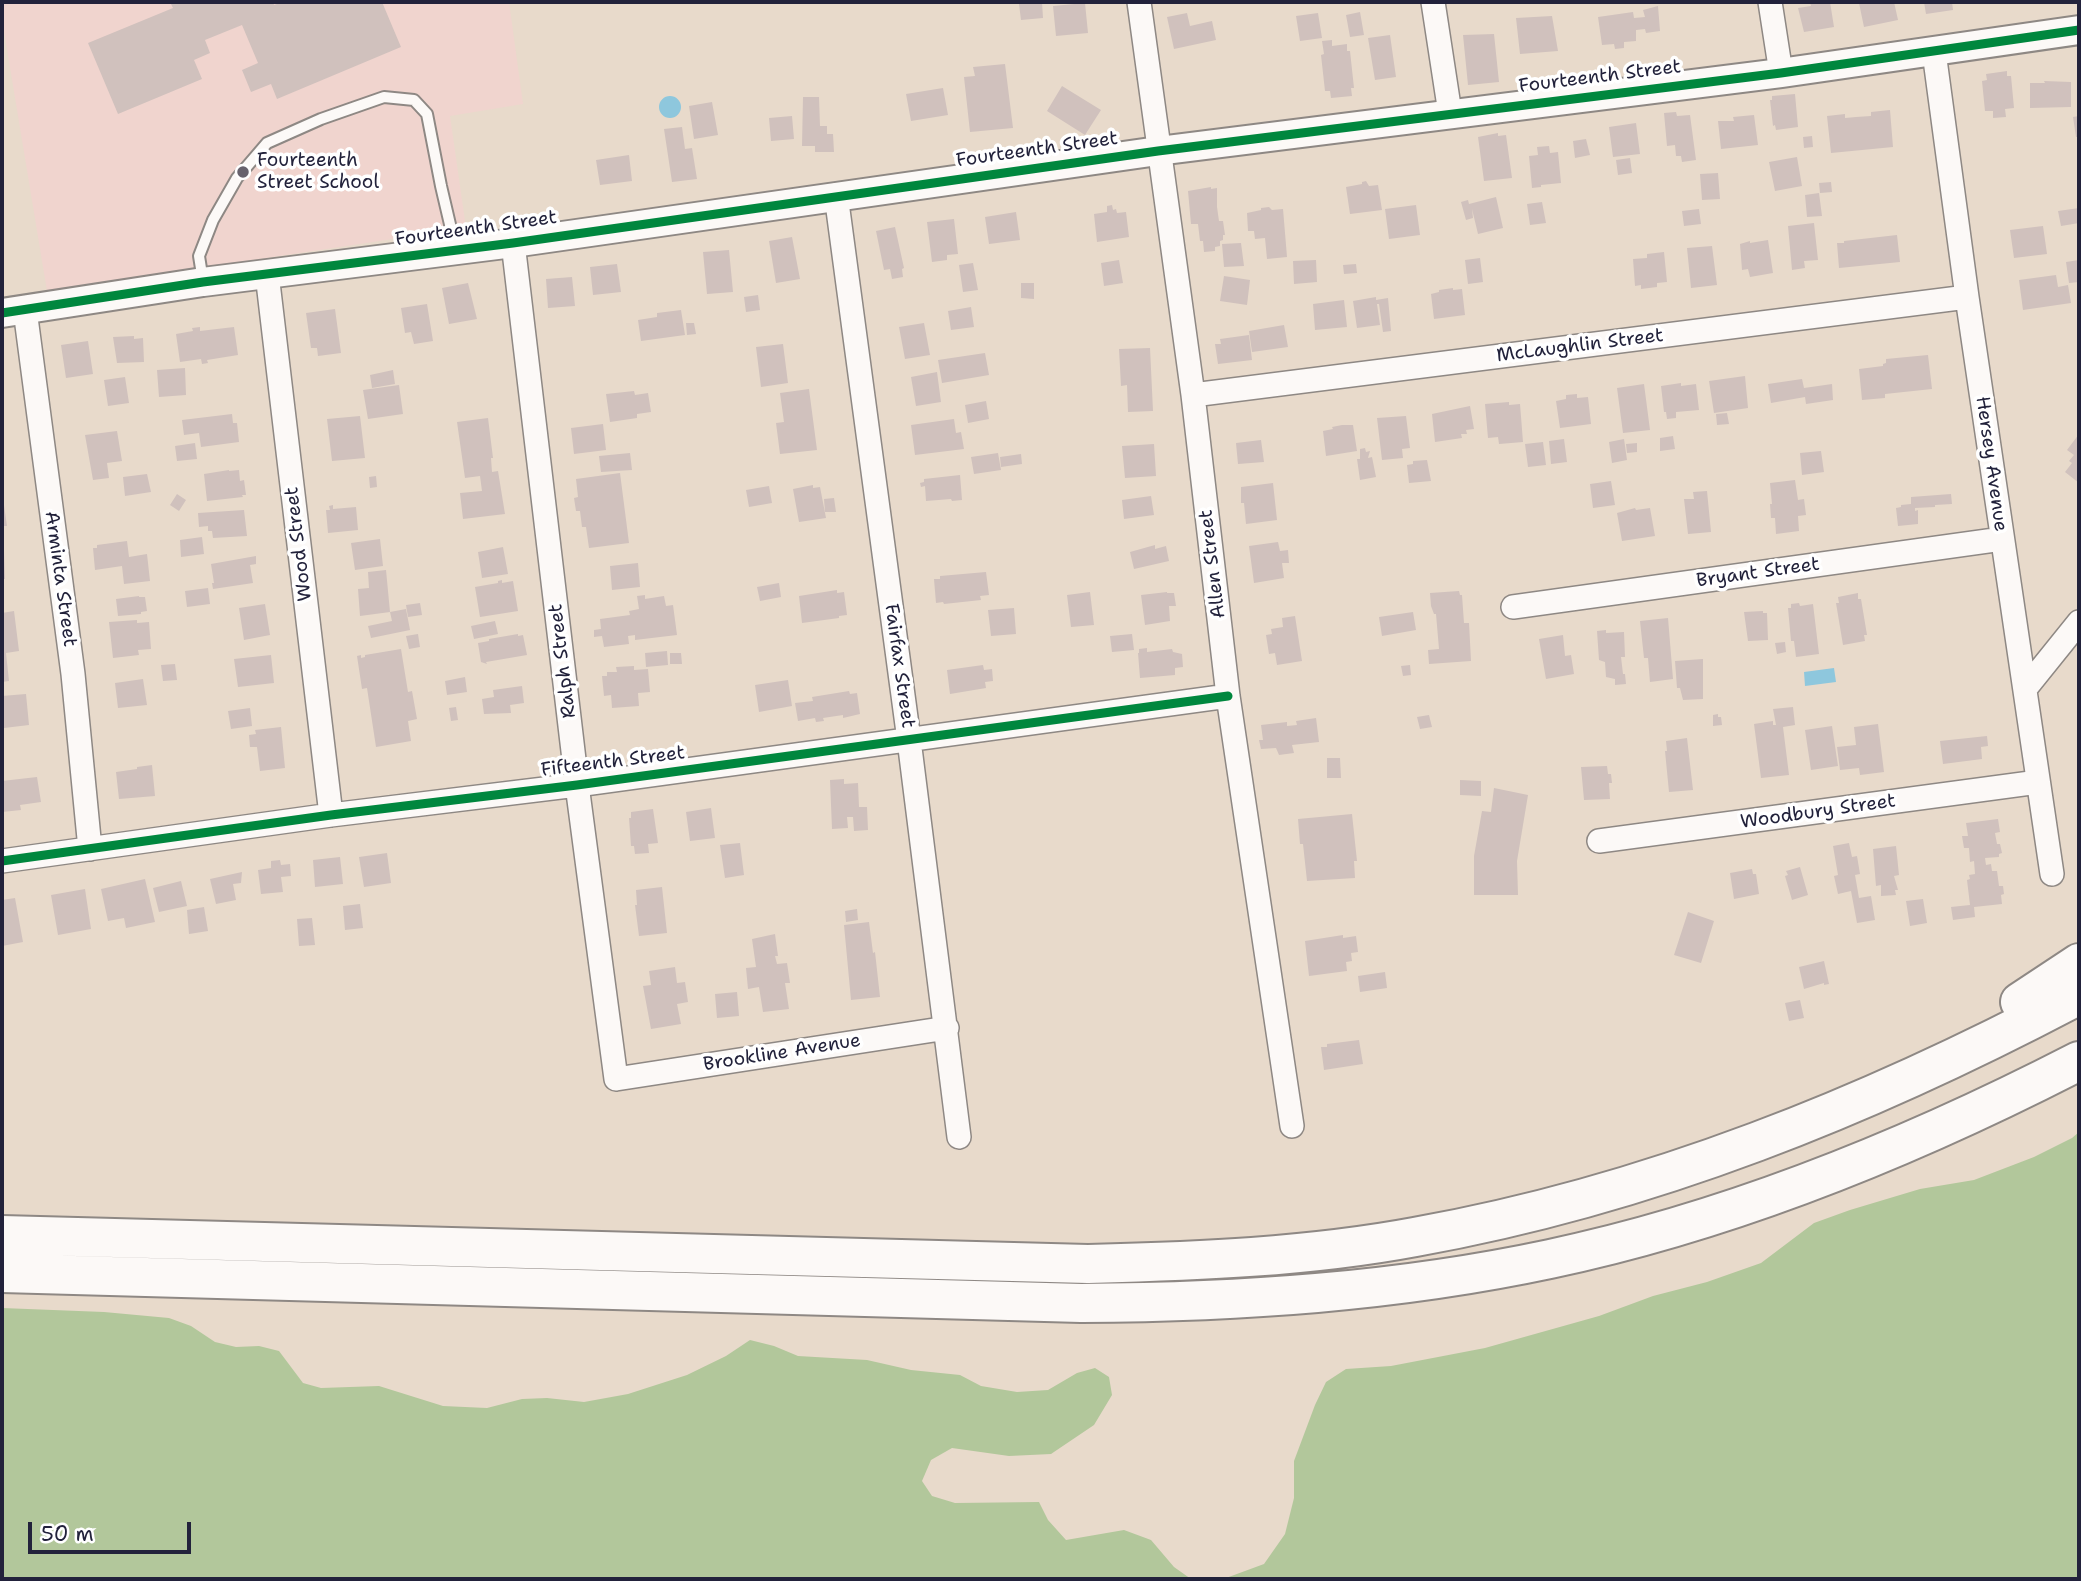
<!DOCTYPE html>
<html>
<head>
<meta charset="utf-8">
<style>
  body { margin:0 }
  #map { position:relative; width:2081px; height:1581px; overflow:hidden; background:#e8dacb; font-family:"Shantell Sans",sans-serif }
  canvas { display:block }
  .frame { position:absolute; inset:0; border:4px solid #22223b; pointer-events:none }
  .scale { position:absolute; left:28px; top:1522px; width:163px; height:32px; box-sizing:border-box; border:4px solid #22223b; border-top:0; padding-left:9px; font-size:21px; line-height:24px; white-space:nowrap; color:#22223b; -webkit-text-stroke:5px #fff; paint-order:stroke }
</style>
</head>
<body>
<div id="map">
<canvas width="2081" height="1581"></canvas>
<div class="frame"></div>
<div class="scale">50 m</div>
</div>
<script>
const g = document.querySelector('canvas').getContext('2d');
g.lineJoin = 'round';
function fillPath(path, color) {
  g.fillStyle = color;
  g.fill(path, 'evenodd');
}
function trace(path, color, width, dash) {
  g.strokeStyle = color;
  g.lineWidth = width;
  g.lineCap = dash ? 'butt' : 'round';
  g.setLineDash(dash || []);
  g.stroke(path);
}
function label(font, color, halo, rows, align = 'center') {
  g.font = font + ' "Shantell Sans",sans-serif';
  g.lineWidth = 7;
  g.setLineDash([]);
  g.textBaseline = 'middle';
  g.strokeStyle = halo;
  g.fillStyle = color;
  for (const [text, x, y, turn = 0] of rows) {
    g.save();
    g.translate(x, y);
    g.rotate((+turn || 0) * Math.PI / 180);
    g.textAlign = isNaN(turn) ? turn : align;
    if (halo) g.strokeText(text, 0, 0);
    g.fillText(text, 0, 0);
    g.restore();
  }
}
const built = new Path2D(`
  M2,2H509L523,104L450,116L466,228L47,291L2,19Z`);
const forest = new Path2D(`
  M2079,1132V1579H1214L1226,1578L1264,1564L1285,1534L1294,1498V1461L1315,1405L1326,1382L1346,1369L1391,1366L1485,1348L1599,1316L1653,1296L1707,1282L1761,1263L1814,1223L1850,1210L1920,1189L1974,1180L2034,1157L2072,1138Z
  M2,1308L104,1312L169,1318L191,1326L215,1342L236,1347L259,1346L279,1351L303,1383L321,1388L379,1386L443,1406L487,1408L522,1399L547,1398L584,1402L628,1394L687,1375L726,1356L750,1340L774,1346L798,1356L867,1360L911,1370L960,1375L981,1386L1017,1392L1048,1390L1077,1373L1095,1368L1109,1377L1112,1395L1094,1425L1051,1454L1009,1456L952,1448L931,1460L922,1481L932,1496L955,1503L1039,1502L1048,1520L1066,1540L1124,1530L1151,1540L1174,1567L1191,1579H2Z`);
const water = new Path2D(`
  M659 107a11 11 0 1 1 22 0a11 11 0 1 1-22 0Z
  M1834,668L1836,682L1805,686L1804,672Z`);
const building = new Path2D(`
  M170,2H273L274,5L283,2H382L401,47L277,99L271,84L251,92L242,70L258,63L242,25L205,40L210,53L194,60L202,79L118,114L88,43L173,8Z
  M1042,2L1043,18L1021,20L1019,4Z
  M1810,2H1830L1834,27L1804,32L1798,8L1811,6Z
  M1864,2H1894L1898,20L1864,27L1859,3Z
  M1924,2H1952L1953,10L1926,14Z
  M1085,3L1088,33L1056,36L1053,6Z
  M1658,6L1660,31L1646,33L1645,29L1636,30V41L1624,42V48L1615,49L1614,44L1602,45L1598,17L1633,12L1634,18L1645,17L1643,10Z
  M1360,12L1364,35L1350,37L1346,15Z
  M1187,13L1190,26L1212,21L1216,40L1174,49L1167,17Z
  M1318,13L1322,38L1300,41L1296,16Z
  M1552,16L1558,51L1520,54L1516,18Z
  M1494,34L1499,82L1468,85L1463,35Z
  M1390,35L1396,77L1375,80L1368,38Z
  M1332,40V46L1347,44V51H1350L1354,88H1351L1352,96L1331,98L1330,91H1325L1321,55L1324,54L1322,41Z
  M1005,64L1013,128L970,132L964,77L975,76L973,67Z
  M2007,71V76H2011L2014,108L2005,109L2006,117L1993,118V111H1985L1982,81L1987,80L1986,74Z
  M2044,81L2071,82V107L2030,108V83H2045Z
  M1062,86L1101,110L1085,135L1047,111Z
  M943,88L948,115L911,121L906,94Z
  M1795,94L1798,127L1776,130L1775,125L1773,126L1770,100H1772V96Z
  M803,97H819L820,126H827V134H833L834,152H815V146H802Z
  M712,102L718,135L694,139L689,106Z
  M1890,110L1893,147L1831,153L1827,116L1845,114V118L1856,117L1871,116V112Z
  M1676,112L1677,116L1690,115L1696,160L1682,162L1681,156H1676L1675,145L1667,146L1664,113Z
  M1754,115L1758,145L1721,149L1718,121H1734L1733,117Z
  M792,116L794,139L771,141L769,118Z
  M2079,116V137H2076L2073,117Z
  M1636,123L1640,154L1613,157L1609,127Z
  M682,127L685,149L692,148L697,179L672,182L664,129Z
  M1498,133V136L1506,135L1512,178L1484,181L1478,137Z
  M1812,136L1813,147L1804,148L1803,137Z
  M1586,139L1590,155L1575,158L1573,141Z
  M1549,146L1550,153L1558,152L1561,183L1541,185V187L1532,188L1529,156L1538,155L1537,147Z
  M629,155L632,181L600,185L596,160Z
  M1797,157L1802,186L1775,191L1769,162Z
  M1630,158L1632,173L1618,175L1616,160Z
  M1718,173L1720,199L1702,200L1700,174Z
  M1366,181L1369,186L1378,185L1382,210L1350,214L1346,187L1362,184V182Z
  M1831,182L1832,192L1820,193L1819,183Z
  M1211,187V189L1217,188V207L1219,221H1223L1225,235H1223V240L1220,241V246L1215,247V251L1204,252L1203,241H1200L1198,224H1191L1188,191Z
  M1819,193L1822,216L1807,217L1805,195Z
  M1496,197L1503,228L1478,234L1472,209L1473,218L1466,220L1461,202L1468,200L1469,204Z
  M1542,202L1546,223L1530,225L1527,204Z
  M1112,205L1113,210L1116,209L1117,213L1126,212L1129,237L1097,242L1094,214L1107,212V206Z
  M1416,205L1420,235L1389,239L1385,209Z
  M1269,207L1272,210L1283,209L1287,257L1267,259L1265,238L1255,239L1254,231H1248L1247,213L1261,210V208Z
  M2079,208V223L2061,226L2058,211Z
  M1699,209L1701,224L1684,226L1682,211Z
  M1016,212L1020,240L989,244L985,217Z
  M954,219L958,254L947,255V260L932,262L927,222Z
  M1814,223L1818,260L1804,261L1805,268L1792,270L1788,226Z
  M2043,226L2047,254L2014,258L2010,230Z
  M895,227L904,268L902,269L903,277L892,279L890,269L884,270L876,231Z
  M1897,235L1900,262L1839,268L1837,243H1844V241Z
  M792,237L800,279L776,283L769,241Z
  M1768,240L1773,273L1750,277L1748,269L1742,270L1740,244L1750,241V243Z
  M1241,243L1244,266L1224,267L1222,244Z
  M1712,246L1717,285L1691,288L1687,248Z
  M729,250L733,292L707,294L703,252Z
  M1664,252L1667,282L1657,283V287L1641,289V285L1635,286L1633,259L1647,258V254Z
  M1480,258L1483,282L1468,284L1465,260Z
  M1119,260L1123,283L1104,286L1101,263Z
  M1316,260L1317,282L1294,284L1293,261Z
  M2079,260V282L2069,283L2066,262Z
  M973,263L978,290L963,292L959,265Z
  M617,264L621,292L593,295L590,267Z
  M1356,264L1357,273L1344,274L1343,265Z
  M2056,275L2058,287L2068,285L2071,303L2023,310L2019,280Z
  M1224,276L1250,280L1247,305L1220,301Z
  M572,277L575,306L548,308L546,279Z
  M468,283L477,319L449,324L442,288Z
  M1021,283H1034V299L1021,298Z
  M1453,288V290L1462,289L1465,315L1434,319L1431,294L1439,292V290Z
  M758,295L760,310L746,312L744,297Z
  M1376,297V300L1388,298L1391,331L1383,332L1379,304H1377L1380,325L1357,328L1353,301Z
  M1344,300L1347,327L1315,330L1313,304Z
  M427,304L433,341L414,344L411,332L405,333L401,308Z
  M971,307L974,327L951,330L948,311Z
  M335,309L341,353L318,356L317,348H311L306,313Z
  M681,310L685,335L641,341L638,320L657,317V313Z
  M686,323H694L696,334L687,335Z
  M924,323L930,355L905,359L899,327Z
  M1284,325L1288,347L1252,352L1249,331Z
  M200,327V331L234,327L238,355L207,360L208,363L202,364L201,359L180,362L176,334L193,331L192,328Z
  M1249,335L1252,360L1218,364L1215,344H1221L1220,339Z
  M134,336V339L143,338L144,362L117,363L113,337Z
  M88,341L93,374L66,378L61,345Z
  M783,344L788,383L761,387L756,347Z
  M1150,348L1153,411L1128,412L1127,385L1121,386L1119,349Z
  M985,353L989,375L942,383L938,360Z
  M1928,355L1932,389L1885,394V398L1862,400L1859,369L1883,366V364L1886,363V359Z
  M185,368L186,395L159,397L157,370Z
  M393,370L395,384L372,388L370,375Z
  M937,372L941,402L916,406L911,377Z
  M1745,376L1748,408L1714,413L1709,381Z
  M125,377L129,403L108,406L104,380Z
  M1802,379L1804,388L1832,384L1833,400L1806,404L1805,397L1771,403L1768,384Z
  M1681,383V386L1696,384L1699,410L1676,412V418L1667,419L1666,412H1664L1661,386Z
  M1644,384L1650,430L1623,433L1617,388Z
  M399,385L403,414L368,419L363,390Z
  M809,389L817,450L780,454L776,423L784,422L780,393Z
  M634,391L635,395L648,393L651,412L637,414V418L610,422L606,394Z
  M1577,394V398L1588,397L1591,424L1560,428L1556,401L1566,399V395Z
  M986,401L989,419L968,423L965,405Z
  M1509,402V405L1520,404L1523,442L1499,444L1498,437L1488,438L1485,404Z
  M1470,406L1474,429L1466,430L1467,434H1461L1462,438L1435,442L1432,414Z
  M1727,413L1729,424L1717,425L1716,414Z
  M232,414L233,423H237L239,442L201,447L199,433L184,435L182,420Z
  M360,416L365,458L332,461L327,419Z
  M1406,416L1410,448L1402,449L1403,458L1382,460L1377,418Z
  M488,418L493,458H491L492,472L498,471L505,514L463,519L460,493L482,491L480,476L465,478L457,422Z
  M954,419L956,433L961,432L964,449L915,455L911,425Z
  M603,424L606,450L574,454L571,428Z
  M1342,425H1353L1357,451L1326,456L1323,431L1333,429L1332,427Z
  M117,431L122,461L107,463L109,478L93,480L85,435Z
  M2079,434V483L2065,472L2072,463L2069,461L2074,455L2067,450Z
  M1673,436L1675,449L1660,451V438Z
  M1564,439L1567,462L1551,464L1549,441Z
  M1624,439L1627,460L1612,463L1609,442Z
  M1261,440L1264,462L1238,464L1236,443Z
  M1543,442L1546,465L1528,467L1525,444Z
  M195,443L197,459L177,461L175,446Z
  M1637,443V452L1627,453L1626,444Z
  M1154,444L1156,476L1125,478L1122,446Z
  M1365,448L1366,452L1370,451L1368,458L1372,457L1376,477L1360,480L1357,459H1360V449Z
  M1821,451L1824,472L1802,475L1800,453Z
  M630,453L632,470L601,472L599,456Z
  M998,453L1001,470L974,474L971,457Z
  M1021,454L1022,464L1001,467L1000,457Z
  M1427,460L1431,481L1409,483L1407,465L1413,464V461Z
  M229,470V471L239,470L240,481L244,480L246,495H242L243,497L207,501L204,474Z
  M620,473L629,543L589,548L586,527H582L580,511H576L574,498L578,497L576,479Z
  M147,474L151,492L125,496L123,477Z
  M960,475L962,500L952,501L951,499L926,501L925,486L921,487L920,483L924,482V479Z
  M376,476L377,487L370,488L369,477Z
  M1795,480L1798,500L1804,499L1806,515L1798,516L1799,531L1776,534L1775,518H1771L1770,504H1772L1770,483Z
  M1611,481L1615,505L1593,508L1590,484Z
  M1273,483L1277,520L1246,524L1244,503H1241V487Z
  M813,485V488L820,487L826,518L799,522L793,489Z
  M769,486L772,503L749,507L746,490Z
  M1707,491L1711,532L1688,534L1684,499H1694L1693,492Z
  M177,494L186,500L179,511L170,505Z
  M1951,494L1952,504L1935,505V507L1915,508V511L1918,510V524L1898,526L1896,508L1901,507V505L1911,504V497Z
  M1151,496L1154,515L1124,519L1122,500Z
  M2,498H3L7,526H2Z
  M834,498L836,512H825L824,499Z
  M333,505V509L356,507L358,530L328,533L326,510H330L329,506Z
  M1635,508L1636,510L1650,508L1655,536L1622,541L1617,513Z
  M244,510L247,536L213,538L212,531H208V526L199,527L198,513Z
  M202,537L204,554L181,557L180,540Z
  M380,539L383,566L355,570L351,543Z
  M127,541L129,557L147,554L150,581L124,584L122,566L95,570L93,548H97V545Z
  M1278,542L1280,551L1288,550L1289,563H1282L1284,578L1254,583L1249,546Z
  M1155,545V549L1166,546L1169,561L1134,569L1130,552Z
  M503,547L508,574L482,578L478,552Z
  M2,551H4L5,579H2Z
  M256,556V564L250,565L253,583L213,589L212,583H214L211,564Z
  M638,563L640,587L612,590L610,566Z
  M386,570L390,612L406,609L410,630L371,638L368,626L392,621L390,612L360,616L358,589L369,588L368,572Z
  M986,572L989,595L980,596L981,600L944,604L943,602L936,603L934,579H940V576Z
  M502,580V583L513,581L518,611L480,617L475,587L498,583V581Z
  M779,583L781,597L760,601L757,587Z
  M208,588L210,604L187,607L185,591Z
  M837,590V593L844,592L847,615L839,616V618L802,623L799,596Z
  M1459,591L1460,595H1462L1464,623H1469L1471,661L1429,664L1428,650L1439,649L1436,614H1434L1431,606L1430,593Z
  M1090,592L1094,625L1071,627L1067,595Z
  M1167,592V593H1174L1176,606H1169L1170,621L1145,625L1141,595Z
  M1858,593V599H1861L1867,635H1864L1865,641L1843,645L1836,603H1839L1838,597Z
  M645,595V599L664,596L666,606L673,605L677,635L635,640V635L628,636L629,644L604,647L602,636L594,637V630L601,629L600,619L630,615L629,611L639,609L637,596Z
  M139,596V597H145L147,611L141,612V614L118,616L116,599Z
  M420,603L422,615L408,617L406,605Z
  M1799,603L1800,606L1813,604L1819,654L1796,657L1794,641H1791L1788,608H1791V604Z
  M265,604L270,635L244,640L239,608Z
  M1014,608L1016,634L991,636L988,610Z
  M14,611L19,651L6,653L9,681L2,682V613Z
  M1763,611V613H1767L1768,640L1748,641L1744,612Z
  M1413,612L1416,630L1382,636L1379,617Z
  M1295,616L1302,661L1277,665L1275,653L1269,654L1266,635L1272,634L1271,629L1283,627L1282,618Z
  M1668,618L1673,679L1650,682L1648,658H1644L1640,621Z
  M137,620V623L149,622L151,649L138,650L139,655L113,658L109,622Z
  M495,621L498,634L474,639L471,626Z
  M1606,630V633L1624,632L1625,657H1621L1623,674H1625L1626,684L1615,685V679L1606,677L1605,662L1599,660L1597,631Z
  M418,634L420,647L409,649L406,636Z
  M518,634V636L523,635L527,655L486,662L487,664L481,662L478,643L489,641V639Z
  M1132,634L1134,650L1112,652L1110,636Z
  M1563,635L1565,656L1571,655L1574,674L1546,679L1539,639Z
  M1785,642L1786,652L1777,654L1775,643Z
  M1147,648V652L1172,649L1173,652L1182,654L1183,667L1175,668V675L1140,678L1138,653H1139V649Z
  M401,649L408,692L412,691L417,719L408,721L411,741L376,747L367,688L362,689L357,656L361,655V658L365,657V655Z
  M667,651L668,665L646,667L645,653Z
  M670,653H681L682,664H670Z
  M271,655L274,683L238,687L234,659Z
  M1703,659V699L1683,700L1680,688H1677L1675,661Z
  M175,664L177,680L163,681L161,665Z
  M983,665L984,670L992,669L993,681L985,682L986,688L950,694L947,670Z
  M1410,665L1411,675L1403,676L1401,666Z
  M634,666V670L648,669L650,692L638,693L639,706L612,708L611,695L604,696L602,676H607V672H617L616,667Z
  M465,677L467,692L447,695L445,681Z
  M143,679L147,705L118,708L115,683Z
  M788,680L792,706L759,712L755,685Z
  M522,686L524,703L510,705L511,713L484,714L482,699L494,697L493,690Z
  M849,691L850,694L857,693L860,714L843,718V715L823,718L824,721L816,722L815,718L798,721L795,703L813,701L812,697Z
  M26,694L29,725L4,728L2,696Z
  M456,707L458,720L451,721L449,708Z
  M1793,707L1795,725L1783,727L1789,775L1761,778L1754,724L1773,721V725H1776L1773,709Z
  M250,708L252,726L231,729L228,711Z
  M1718,714V717H1721L1722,725L1713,726V715Z
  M1429,715L1432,727L1420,729L1417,717Z
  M1316,718L1319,742L1292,745L1294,753L1279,755L1276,748L1261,749L1259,740H1263L1261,725L1287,722V726L1297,725L1296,721Z
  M1878,724L1884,772L1860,775L1859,768L1840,770L1837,747L1856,745L1854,727Z
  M1832,726L1838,766L1811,770L1805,730Z
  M281,727L285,768L260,771L257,747H250L249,735L256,734L255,730Z
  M1987,736L1988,746L1981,747L1982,759L1943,764L1940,741Z
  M1687,738L1693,790L1669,792L1665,751H1667L1666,741Z
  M1327,758H1340L1341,778H1327Z
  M152,765L155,796L119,799L116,772L137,769V767Z
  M1607,766L1608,774H1611L1612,783H1609L1610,799L1584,800L1581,767Z
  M37,777L41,802L20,805L21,810L2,812V781Z
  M844,779V784L858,783L859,807H867L868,830L854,831L853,817H847L848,828L832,829L830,780Z
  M1460,780L1481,781V796L1460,795Z
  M1494,788L1528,795L1517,861L1518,895H1474V856L1482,811L1491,812Z
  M711,808L715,838L690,841L686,812Z
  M653,809L658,843L648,844L649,853L635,854L634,846H631L629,818H631V812Z
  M1352,814L1357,861H1354L1355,878L1307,881L1303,844H1300L1298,819Z
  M1998,819L2000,832L1995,833L1997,844H2000L2002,853L1999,854V857L1985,858L1986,865L1991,864L1992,871H1997L1999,886H2003L2004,894L2001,895L2002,904L1974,907L1975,917L1953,920L1951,907L1970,905L1967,880L1970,879L1969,875L1975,874L1974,861L1970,862L1969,848H1964L1962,836H1968L1966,823Z
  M740,843L744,875L725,878L720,845Z
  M1849,843L1852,857L1857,856L1860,874L1855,875L1859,898L1871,896L1875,920L1857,923L1851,891L1838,894L1834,876L1838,875L1833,846Z
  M1896,846L1899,875L1894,876L1898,890H1895L1896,895L1881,896V885L1876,886L1873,849Z
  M387,853L391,883L364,887L359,857Z
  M340,857L343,884L315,887L313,860Z
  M280,860L281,865L290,864L291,876L281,877L283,892L261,894L258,870L271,868V861Z
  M1800,867L1808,895L1792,900L1785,876L1788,875L1786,871Z
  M1752,869L1753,874H1756L1759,894L1734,899L1730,873Z
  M242,872L241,883L233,884L236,900L216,904L210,879Z
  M145,879L155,922L126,928L124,918L108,921L101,889Z
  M181,881L187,906L159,912L153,888Z
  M662,887L667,933L639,936L635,905H637L636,890Z
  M85,889L91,929L58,935L51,895Z
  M15,898L23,942L2,946V900Z
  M1923,899L1927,923L1910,926L1906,901Z
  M360,904L363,928L345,930L343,906Z
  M204,907L208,931L189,934L187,910Z
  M857,909L858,920L846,922L845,911Z
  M1688,912L1714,921L1701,963L1674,955Z
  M312,918L315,945L299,946L297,919Z
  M869,922L873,953L875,952L880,997L851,1000L844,925Z
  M775,934L778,956H775L777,964L787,963L790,983H785L789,1009L763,1012L759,987L748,989L746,968L756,967L752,939Z
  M1343,935V938L1356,936L1358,952L1351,953L1352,961L1346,962L1347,971L1309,976L1305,941Z
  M1824,961L1829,984L1824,985V983L1804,989L1799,967Z
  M675,967L677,983L685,982L688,1002L677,1004L681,1024L651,1029L643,986L651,985L649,971Z
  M1385,972L1387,988L1360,992L1358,976Z
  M737,992L739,1016L717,1018L715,994Z
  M1800,1000L1804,1018L1789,1021L1785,1003Z
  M1359,1040L1363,1064L1324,1070L1321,1047H1327V1044Z`);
const service = new Path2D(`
  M203,281L199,256L213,220L237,178L267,143L321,119L384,97L414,100L427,114L441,186L456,250`);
const minor = new Path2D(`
  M1139,2L1193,395L1228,696L1292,1126
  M1433,2L1450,113
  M1770,2L1781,73
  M1934,52L1967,297L2052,874
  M836,195L909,740L959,1137
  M513,243L577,785L616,1079L947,1028
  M267,274L331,815
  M25,310L73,674L90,849
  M1193,395L1967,297
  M1513,607L2002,539
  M2025,689L2079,622
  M1599,841L2038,782
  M2,861L331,815L577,785L1228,696`);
const tertiary = new Path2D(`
  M2,313L203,282L513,243L1158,151L1781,73L2079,30`);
const motorway = new Path2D(`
  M2020,1002L2079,963
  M2,1235L1088,1264C1197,1261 1308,1257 1415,1237C1650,1195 1869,1106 2079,995
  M2,1273L1081,1303C1239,1302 1395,1292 1550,1259C1735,1220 1912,1147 2079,1061`);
const cycleway = new Path2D(`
  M2,313L203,282L513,243L1158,151L1781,73L2079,30
  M2,861L331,815L577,785L1228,696`);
const markers = [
  [243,172,7,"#67626d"]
];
const streetNames = [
  ["Fourteenth Street",1600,77,-7],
  ["Fourteenth Street",1037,150,-8],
  ["Fourteenth Street",476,229,-8],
  ["McLaughlin Street",1580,346,-7],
  ["Hersey Avenue",1991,464,82],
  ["Wood Street",299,544,-97],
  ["Allen Street",1213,564,-97],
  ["Bryant Street",1758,573,-8],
  ["Arminta Street",60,579,82],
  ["Ralph Street",563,661,-97],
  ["Fairfax Street",899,666,82],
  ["Fifteenth Street",613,762,-7],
  ["Woodbury Street",1818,812,-8],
  ["Brookline Avenue",782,1053,-9]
];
const poiNames = [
  ["Fourteenth",257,161],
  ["Street School",257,183]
];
fillPath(built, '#f0d4ce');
fillPath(forest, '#b2c79b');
fillPath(water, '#8ec7dd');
fillPath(building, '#d0c1bd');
trace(service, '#8e8884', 14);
trace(minor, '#8e8884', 26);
trace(tertiary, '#8e8884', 32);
trace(motorway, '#8e8884', 42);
trace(service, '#fcf9f7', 10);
trace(minor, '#fcf9f7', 23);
trace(tertiary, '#fcf9f7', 28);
trace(motorway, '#fcf9f7', 38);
trace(cycleway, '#00873e', 9);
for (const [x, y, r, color] of markers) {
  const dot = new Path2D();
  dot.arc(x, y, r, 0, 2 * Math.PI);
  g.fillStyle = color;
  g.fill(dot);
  trace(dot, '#fff', 2.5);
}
label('19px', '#22223b', '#fff', streetNames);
label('19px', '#22223b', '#fff', poiNames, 'left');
</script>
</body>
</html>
